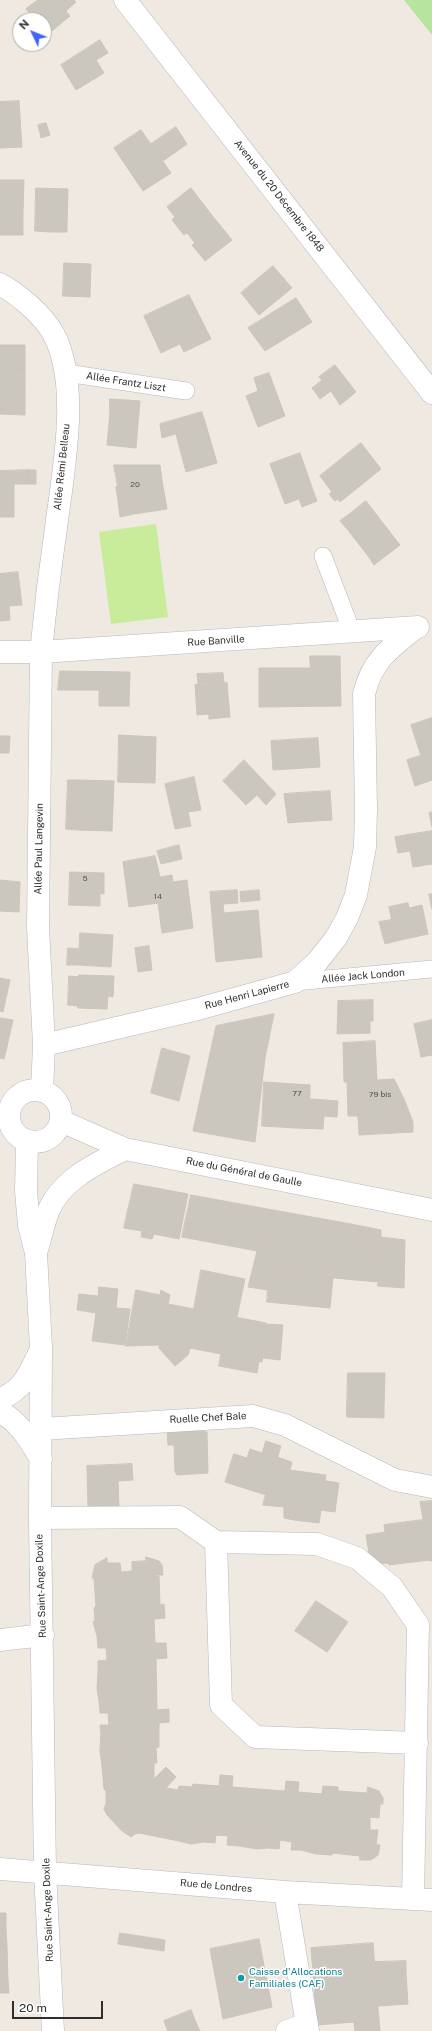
<!DOCTYPE html>
<html>
<head>
<meta charset="utf-8">
<style>
  body { margin:0 }
  #map { position:relative; width:432px; height:2031px; overflow:hidden; background:#efe9e1; font-family:"Public Sans",sans-serif }
  canvas { display:block }
  .north { position:absolute; left:12px; top:12px; width:40px; height:40px; box-sizing:border-box; background:#fff; border:1px solid #ababab; border-radius:50%; rotate:313deg; font-size:11px; font-weight:700; line-height:16px; text-align:center; color:#2e2e2e }
  .north::after { content:''; display:block; margin:auto; width:14px; height:18px; background:#4264fb; clip-path:polygon(50% 0,100% 100%,50% 72%,0 100%) }
  .scale { position:absolute; left:12px; top:2001px; width:91px; height:18px; box-sizing:border-box; border:2px solid #2e2e2e; border-top:0; padding-left:5px; font-size:12px; line-height:14px; white-space:nowrap; color:#2e2e2e; -webkit-text-stroke:3px #fff; paint-order:stroke }
</style>
</head>
<body>
<div id="map">
<canvas width="432" height="2031"></canvas>
<div class="north">N</div>
<div class="scale">20 m</div>
</div>
<script>
const g = document.querySelector('canvas').getContext('2d');
g.lineJoin = 'round';
function fillPath(path, color) {
  g.fillStyle = color;
  g.fill(path, 'evenodd');
}
function trace(path, color, width, dash) {
  g.strokeStyle = color;
  g.lineWidth = width;
  g.lineCap = dash ? 'butt' : 'round';
  g.setLineDash(dash || []);
  g.stroke(path);
}
function label(font, color, halo, rows, align = 'center') {
  g.font = font + ' "Public Sans",sans-serif';
  g.lineWidth = 3;
  g.setLineDash([]);
  g.textBaseline = 'middle';
  g.strokeStyle = halo;
  g.fillStyle = color;
  for (const [text, x, y, turn = 0] of rows) {
    g.save();
    g.translate(x, y);
    g.rotate((+turn || 0) * Math.PI / 180);
    g.textAlign = isNaN(turn) ? turn : align;
    if (halo) g.strokeText(text, 0, 0);
    g.fillText(text, 0, 0);
    g.restore();
  }
}
const green = new Path2D(`
  M404,0H432V35Z`);
const pitch = new Path2D(`
  M156,524L168,617L111,624L99,532Z`);
const building = new Path2D(`
  M38,0H57L70,16L47,35L44,31V20H35L26,9Z
  M57,0H74L76,2L66,11Z
  M100,40L108,53L96,60L104,73L76,90L61,65Z
  M19,101L22,147L0,148V102Z
  M46,123L50,135L41,138L38,125Z
  M176,127L187,144L163,161L151,144Z
  M141,130L171,173L143,191L114,148Z
  M0,180H24L23,212H0Z
  M36,188L68,189L67,224L51,223V232L35,231Z
  M191,188L211,214L184,235L172,220L175,217L167,207Z
  M0,212H23V235H0Z
  M211,214L232,240L205,261L192,245L195,243L187,233Z
  M51,223L67,224V232H51Z
  M64,263L91,264L90,297L63,296Z
  M273,266L292,288L259,315L241,293Z
  M189,295L207,331L161,353L144,316Z
  M296,298L312,322L265,351L248,328Z
  M207,331L211,339L184,352L180,344Z
  M0,345H25V369L0,368Z
  M335,365L356,392L340,405L331,391L320,399L312,388L322,380L319,377Z
  M0,368L25,369V391L0,392Z
  M269,373L285,416L258,427L246,396L258,391L254,378Z
  M25,391V415L0,414V392Z
  M110,399L126,400L125,414L110,412Z
  M126,400L140,401L136,448L107,445L110,412L125,414Z
  M202,412L206,425L162,438L160,424Z
  M206,425L217,463L186,472L176,434Z
  M361,443L381,469L340,502L338,499L335,501L329,494L332,492L320,476Z
  M300,453L314,493L285,504L270,464Z
  M114,465H160L162,480L118,487Z
  M29,470V484H14V517H0V471Z
  M29,470H36V484H29Z
  M162,480L167,509L134,514L132,499L118,501L116,487Z
  M314,493L317,501L302,507L299,499Z
  M132,499L134,514L120,517L118,501Z
  M366,501L393,536L368,556L348,530L358,522L351,513Z
  M351,513L358,522L348,530L340,521Z
  M393,536L400,545L374,565L368,556Z
  M18,572L22,605L9,606L10,620L0,621V574Z
  M310,656H340L341,706L259,707V668H310Z
  M60,671L130,672L129,706H99V690H58Z
  M223,673L224,683L198,684L197,674Z
  M227,683L230,717L209,719V714L197,715L195,685Z
  M432,718V752L421,756L411,725Z
  M119,735L156,737L155,783L118,782Z
  M0,736H10L9,753H0Z
  M318,738L320,767L273,770L271,741Z
  M432,752V780L415,786L407,760Z
  M244,760L276,794L266,805L257,795L246,805L223,781Z
  M194,777L201,810L188,812L191,826L175,829L165,784Z
  M68,780H79L78,830L66,829Z
  M79,780L114,781L112,831L78,830Z
  M330,791L332,820L299,822L297,793Z
  M297,793L299,822L288,823L284,794Z
  M432,812V827L429,813Z
  M432,831V864L413,867L407,835Z
  M407,835L410,851L398,853L395,837Z
  M179,845L182,859L161,864L157,851Z
  M155,856L160,877L172,875L173,882L187,880L193,928L162,933L158,903L129,907L123,862Z
  M70,872L104,873V894L100,893V906L69,905Z
  M0,880L20,882L19,912L0,911Z
  M237,890L238,903L223,904L224,913L258,910L262,957L216,962L210,892Z
  M259,890L260,900L241,902L240,892Z
  M429,894H432V909Z
  M408,903L409,908L422,905L428,934L396,941L389,907Z
  M391,920L396,941L385,944L379,922Z
  M80,933L113,935L111,967L79,965Z
  M149,946L152,970L138,972L135,948Z
  M68,948L80,949L79,965H67Z
  M79,975L114,976L113,997L108,996L107,1009L78,1008Z
  M69,976L79,977L78,1006L68,1005Z
  M0,978L10,980L3,1012L0,1011Z
  M373,1000V1021H370V1033L337,1034L338,1001Z
  M274,1014L265,1058L255,1142L193,1131L216,1026Z
  M0,1018L13,1020L6,1051L0,1050Z
  M432,1020V1055L421,1057L414,1024Z
  M375,1041L377,1080L394,1079L404,1099H394L395,1133L359,1135L356,1081L344,1082L343,1043Z
  M162,1048L190,1056L179,1101L151,1093Z
  M0,1050L6,1051L4,1059L0,1058Z
  M356,1081L358,1116H348L347,1082Z
  M264,1082L310,1085V1099L325,1100L324,1116L296,1115V1128L262,1126Z
  M394,1099H404L413,1122V1132L395,1133Z
  M325,1100L338,1101L337,1117L324,1116Z
  M296,1115L324,1116L323,1129L296,1128Z
  M134,1184L188,1194L179,1239L154,1234L152,1239L141,1237L142,1231L124,1228Z
  M191,1195L273,1210L268,1290L248,1287L257,1251L182,1237Z
  M273,1210L351,1224L350,1234L381,1237L378,1282L269,1272Z
  M351,1224L381,1230V1237L350,1234Z
  M381,1237L405,1240L404,1288L378,1286Z
  M201,1270L245,1279L237,1317L194,1309Z
  M269,1272L333,1278L330,1308L267,1302Z
  M99,1287L118,1289L116,1308L130,1309L125,1345L92,1341L96,1313L77,1310L79,1294L98,1296Z
  M136,1290L160,1295L161,1290L170,1295L159,1345L126,1346Z
  M168,1304L266,1323L262,1362L190,1348L188,1355L175,1366L159,1348Z
  M266,1324L283,1325L280,1360L263,1358Z
  M221,1354L259,1361L257,1373L219,1366Z
  M348,1373H385L384,1407H347Z
  M347,1407H384V1418L347,1417Z
  M204,1426L203,1431L207,1432L208,1473L177,1475L175,1472L174,1445H168L167,1428Z
  M266,1441L281,1446L266,1495L225,1482L230,1466L243,1470L250,1449L262,1453Z
  M234,1454L247,1458L243,1470L230,1466Z
  M277,1457L292,1462L290,1470L326,1475L325,1481L301,1477L294,1520L284,1518V1507L263,1505Z
  M132,1464L133,1480L118,1481L119,1508L88,1509L87,1466Z
  M301,1477L339,1483L335,1512L321,1510L319,1523L294,1520Z
  M432,1501V1529L425,1530L420,1502Z
  M423,1520L430,1560L389,1565L388,1563L371,1565L366,1535L407,1529V1522Z
  M407,1522V1529L385,1532L384,1525Z
  M432,1529V1561H430L425,1530Z
  M146,1557L159,1561L162,1565L163,1575H147Z
  M107,1558V1576L92,1578L95,1565Z
  M147,1561V1575L159,1576L160,1605L164,1604L165,1618L154,1619L155,1643H166L167,1658L156,1659L157,1710L169,1709V1722L159,1723V1747L156,1748L157,1763H154V1779L166,1767L176,1777L166,1788L178,1790L179,1786L192,1787L193,1784L219,1786L220,1775L233,1776L232,1787L285,1791L286,1781L299,1782L298,1792L322,1794L323,1786L338,1787V1791L367,1793L366,1803L380,1804L379,1818L370,1817V1830H378L376,1845L362,1844L360,1856L332,1853V1855L316,1854L317,1841L302,1839L301,1850H291L292,1842L280,1840L279,1849L269,1848L271,1835L240,1832L239,1846L227,1845L228,1836L216,1835L215,1843L204,1842L205,1830L174,1828V1840L139,1833L135,1834L106,1805V1791L104,1789L102,1766L115,1765L114,1736H101L100,1725H109L108,1713H100L99,1701L113,1700L112,1671L98,1672V1661L107,1660L106,1648H98L97,1636L111,1635L110,1621L95,1622L94,1608L96,1606L94,1578L107,1576V1563H120L121,1572L132,1571V1562Z
  M316,1601L348,1622L327,1652L295,1631Z
  M110,1621L111,1635L97,1636L93,1622Z
  M112,1671L113,1700L99,1701L97,1689L98,1672Z
  M101,1736H114L115,1765L102,1766L100,1751Z
  M368,1787L379,1791L383,1798V1804L366,1803Z
  M106,1805L135,1834L131,1837L122,1831L107,1815L104,1809Z
  M174,1828L205,1830L204,1842L191,1844L174,1840Z
  M240,1832L271,1835L269,1848L257,1849L239,1846Z
  M302,1839L317,1841L316,1854L301,1850Z
  M362,1844L380,1845L378,1855L371,1860H360Z
  M0,1913H6V1929H0Z
  M0,1929H6L7,1946H0Z
  M120,1933L165,1940L164,1951L118,1944Z
  M259,1939L272,2007L223,2019L210,1949Z
  M373,1943L379,2020L317,2025L311,1948Z
  M0,1946H7L8,1980H0Z
  M406,1961V1973L375,1975V1962Z
  M406,1973L408,2004L378,2006L375,1975Z
  M0,1980H8L9,1993H0Z
  M191,2010L197,2025L183,2031H168L164,2021Z
  M379,2020L380,2031H355L354,2022Z
  M197,2025L200,2031H183Z`);
const lane = new Path2D(`
  M66,373L186,391
  M323,556L352,632
  M295,982L432,969`);
const street = new Path2D(`
  M0,284C18,294 42,314 53,333C81,384 63,472 56,528C50,569 45,610 41,652L38,928L44,1045L42,1091
  M0,652H41L418,627
  M44,1045L198,1009L295,982L317,962L336,938L347,918L356,895L365,847L366,809L364,694C372,660 391,647 417,627
  M27,1141L26,1191L29,1225L36,1253L41,1348L40,1518L45,1872L53,2031
  M0,1399C23,1390 29,1374 39,1353
  M0,1412C19,1421 30,1441 41,1459
  M41,1429L253,1416L285,1425L395,1480L432,1487
  M40,1518L180,1517L216,1542L317,1544L357,1558L392,1587L418,1625L413,1899
  M216,1542L221,1705L255,1737L417,1743
  M0,1640L43,1635
  M0,1869L285,1892L432,1900
  M285,1892L308,2031
  M287,2031L307,2024`);
const secondary = new Path2D(`
  M125,0L432,393
  M9 1116a26 26 0 1 1 52 0a26 26 0 1 1-52 0Z
  M61,1121L125,1149L432,1210
  M36,1253C40,1240 43,1225 48,1212C61,1179 96,1164 125,1149`);
const markers = [
  [241,1978,4,"#0f9aa8"]
];
const numberNames = [
  ["20",135,485],
  ["5",85,879],
  ["14",158,897],
  ["77",297,1094],
  ["79 bis",380,1095]
];
const streetNames = [
  ["Avenue du 20 Décembre 1848",279,196,52],
  ["Allée Frantz Liszt",126,382,9],
  ["Allée Rémi Belleau",62,467,-84],
  ["Rue Banville",216,641,-4],
  ["Allée Paul Langevin",39,849,-89],
  ["Allée Jack London",363,976,-5],
  ["Rue Henri Lapierre",247,995,-15],
  ["Rue du Général de Gaulle",244,1172,11],
  ["Ruelle Chef Bale",208,1418,-3],
  ["Rue Saint-Ange Doxile",41,1586,-92],
  ["Rue de Londres",216,1886,5],
  ["Rue Saint-Ange Doxile",48,1910,-92]
];
const cultureNames = [
  ["Caisse d'Allocations",249,1972],
  ["Familiales (CAF)",249,1984]
];
fillPath(green, '#b6e59e');
fillPath(pitch, '#c9ec9a');
fillPath(building, '#cbc7bf');
trace(building, '#cbc5ba', 1);
trace(lane, '#b4b7c1', 18);
trace(street, '#b4b7c1', 23);
trace(secondary, '#b4b7c1', 23);
trace(lane, '#fff', 17);
trace(street, '#fff', 22);
trace(secondary, '#fff', 22);
for (const [x, y, r, color] of markers) {
  const dot = new Path2D();
  dot.arc(x, y, r, 0, 2 * Math.PI);
  g.fillStyle = color;
  g.fill(dot);
  trace(dot, '#fff', 1.5);
}
label('8px', '#555452', null, numberNames);
label('10px', '#2e2e2e', '#fff', streetNames);
label('10px', '#0d838f', '#fff', cultureNames, 'left');
</script>
</body>
</html>
